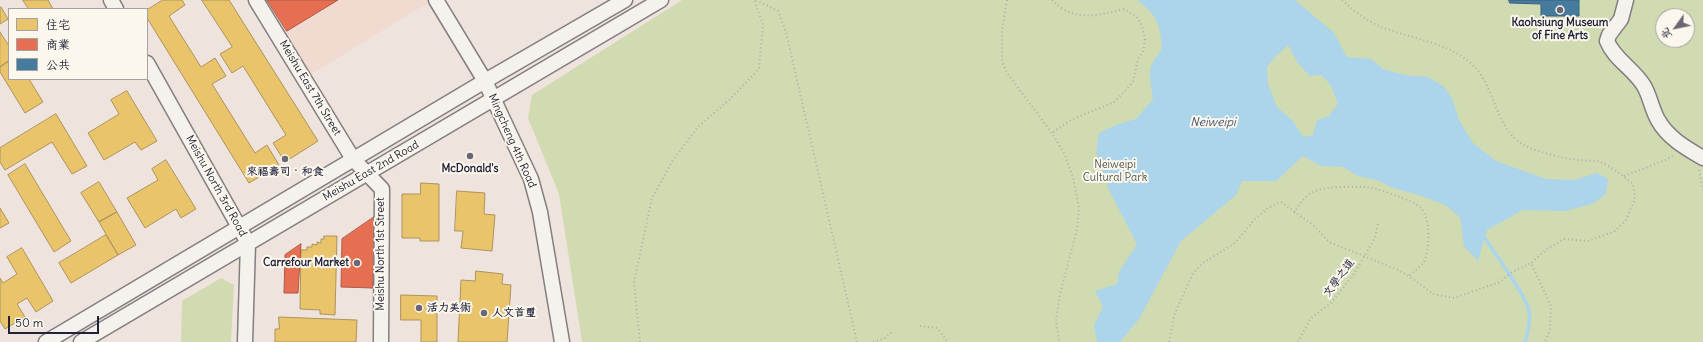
<!DOCTYPE html>
<html>
<head>
<meta charset="utf-8">
<style>
  body { margin:0 }
  #map { position:relative; width:1703px; height:342px; overflow:hidden; background:#efe4dd; font-family:Delius,"LXGW WenKai TC",sans-serif }
  canvas { display:block }
  .legend { position:absolute; left:8px; top:8px; width:140px; height:72px; box-sizing:border-box; background:#fbf7ec; border:1px solid #a4a2a5; margin:0; padding:5px 7px; list-style:none; font-size:12px; color:#22223b }
  .legend li { display:flex; align-items:center; gap:8px; height:20px }
  .legend b { width:20px; border:1px solid #a4a2a5 }
  .north { position:absolute; left:1655px; top:8px; width:40px; height:40px; box-sizing:border-box; background:#fbf7ec; border:1px solid #a4a2a5; border-radius:50%; rotate:237deg; font-size:11px; font-weight:700; line-height:16px; text-align:center; color:#22223b }
  .north::after { content:''; display:block; margin:auto; width:14px; height:18px; background:#6a6674; clip-path:polygon(50% 0,100% 100%,50% 72%,0 100%) }
  .scale { position:absolute; left:8px; top:316px; width:91px; height:18px; box-sizing:border-box; border:2px solid #22223b; border-top:0; padding-left:5px; font-size:12px; line-height:14px; white-space:nowrap; color:#22223b; -webkit-text-stroke:3px #fbf7ec; paint-order:stroke }
</style>
</head>
<body>
<div id="map">
<canvas width="1703" height="342"></canvas>
<ul class="legend">
<li><b style="height:11px;background:#e9c46a"></b>住宅</li>
<li><b style="height:11px;background:#e76f51"></b>商業</li>
<li><b style="height:11px;background:#457b9d"></b>公共</li>
</ul>
<div class="north">北</div>
<div class="scale">50 m</div>
</div>
<script>
const g = document.querySelector('canvas').getContext('2d');
g.lineJoin = 'round';
function fillPath(path, color) {
  g.fillStyle = color;
  g.fill(path, 'evenodd');
}
function trace(path, color, width, dash) {
  g.strokeStyle = color;
  g.lineWidth = width;
  g.lineCap = dash ? 'butt' : 'round';
  g.setLineDash(dash || []);
  g.stroke(path);
}
function label(font, color, halo, rows, align = 'center') {
  g.font = font + ' Delius,"LXGW WenKai TC",sans-serif';
  g.lineWidth = 4;
  g.setLineDash([]);
  g.textBaseline = 'middle';
  g.strokeStyle = halo;
  g.fillStyle = color;
  for (const [text, x, y, turn = 0] of rows) {
    g.save();
    g.translate(x, y);
    g.rotate((+turn || 0) * Math.PI / 180);
    g.textAlign = isNaN(turn) ? turn : align;
    if (halo) g.strokeText(text, 0, 0);
    g.fillText(text, 0, 0);
    g.restore();
  }
}
const built = new Path2D(`
  M266,0H433L310,75Z`);
const green = new Path2D(`
  M682,0H1703V342H582L559,194L528,118L532,95ZM1663,16H1687V40H1663Z
  M221,278L234,285L231,342H181L182,301Z`);
const water = new Path2D(`
  M1137,0H1295L1334,33L1347,57L1371,59L1383,69L1405,75L1428,77L1443,86L1452,98L1459,120L1473,143L1496,161L1546,179L1574,180L1597,173L1608,179L1606,194L1592,204L1565,211L1523,210L1487,230L1478,261L1464,246L1460,217L1445,205L1419,195L1393,188L1377,180L1358,176L1343,167L1321,166L1303,156L1276,181H1242L1236,195L1181,241L1139,319L1120,342H1097L1094,325L1103,307L1095,291L1117,284L1119,272L1137,244L1109,190L1096,152L1099,133L1116,125L1136,119L1153,99C1150,72 1145,71 1162,49C1160,25 1158,15 1137,0ZM1288,45L1298,63L1310,76L1322,75L1331,86L1338,104L1329,116L1317,120L1313,135L1303,137L1293,121L1277,107L1268,84L1267,67L1275,57Z`);
const homes = new Path2D(`
  M23,0H48L53,9H29Z
  M163,0H182L185,5L169,16L201,67L215,58L226,76L212,84L255,153L267,145L279,165L249,183L147,18V10Z
  M202,0H229L318,141L285,162L273,143L286,135L243,66L232,73L220,54L232,47Z
  M1,7L8,19L0,24V8Z
  M0,32L9,46V61L0,67Z
  M9,61V79H29L43,102L25,113L0,72V67Z
  M127,91L157,141L141,150L135,142L104,160L88,133L119,114L111,100Z
  M56,114L87,166L72,174L52,142L5,170L0,162V148Z
  M166,160L196,209L181,218L176,209L145,228L127,198L158,180L152,169Z
  M25,164L71,241L54,252L8,175Z
  M99,182L117,212L99,222L81,193Z
  M421,183L439,184V241H420V238H402V194H420Z
  M457,191L485,193L484,214L495,215L492,251L461,248L463,231H455Z
  M0,208L9,223L0,228Z
  M117,212L136,245L118,255L99,222Z
  M106,235L118,255L71,283L59,263Z
  M324,236H337L335,315L320,314V310L300,309L301,250H307V247H312V244L317,245V242L321,243V239H324Z
  M22,248L53,301L36,312L27,298L17,304L25,317L5,329L0,321V278L3,283L17,274L7,257Z
  M476,271L503,274L502,284L511,285L507,342H458L461,280L475,281Z
  M401,295L437,296V342H421V320H401Z
  M279,317L357,320L356,342H275V329H279Z`);
const shops = new Path2D(`
  M267,0H338L287,31Z
  M374,217L373,288L341,287L342,239Z
  M301,244L298,293H284L285,255Z`);
const public = new Path2D(`
  M1509,0H1579V16H1541V4L1510,3Z`);
const stream = new Path2D(`
  M1485,238C1494,253 1527,296 1529,311C1531,321 1528,332 1525,342`);
const path = new Path2D(`
  M756,0L778,11L786,32L857,342
  M1007,0L1002,30V61L1007,73L1052,133L1065,155L1073,177L1079,208L1077,229L1060,294L1056,321L1059,342
  M1052,0C1073,22 1097,16 1124,9L1136,16L1142,25L1145,40L1143,52L1138,59L1133,82L1122,94L1114,102L1071,120L1052,133
  M1342,0C1355,12 1368,22 1384,28C1413,39 1444,42 1468,61C1495,81 1492,121 1519,142C1533,152 1562,158 1579,160C1586,161 1594,160 1600,162C1612,167 1623,176 1633,184L1635,199L1626,220L1615,231L1588,241L1564,239L1547,249L1531,263L1551,306L1550,330L1545,342
  M1699,170L1703,190
  M1624,176L1666,160L1674,155
  M1294,213C1300,203 1306,194 1318,190C1327,187 1354,186 1364,187C1375,187 1412,200 1421,208C1431,217 1430,253 1423,263C1419,268 1414,272 1409,276
  M920,326L937,328L948,342
  M640,342L634,282L652,198L673,160L698,127L729,100L759,69L763,24L754,0
  M873,342L885,338L892,332
  M1169,342L1175,313L1193,273L1203,263L1235,243L1255,219L1268,208L1281,202L1313,225L1329,242L1398,270L1409,276L1433,294L1454,298L1500,282L1512,272L1531,263
  M1298,342L1311,318L1331,303L1354,274L1375,238L1378,223`);
const minor = new Path2D(`
  M111,0L116,9
  M256,0L353,159L382,189L381,342
  M436,0L485,81L531,179L540,212L562,342
  M1626,0L1621,19L1609,35L1607,41C1614,59 1634,69 1644,86C1650,96 1652,110 1658,120C1668,138 1686,148 1703,158
  M147,63L248,243L245,342
  M46,342L485,81L625,0
  M81,342L661,0`);
const markers = [
  [1560,10,4,"#6a6674"],
  [470,156,4,"#6a6674"],
  [285,159,4,"#6a6674"],
  [357,263,4,"#6a6674"],
  [419,308,4,"#6a6674"],
  [484,313,4,"#6a6674"]
];
const poiNames = [
  ["Kaohsiung Museum",1560,23],
  ["of Fine Arts",1560,36],
  ["McDonald's",470,169],
  ["來福壽司‧和食",285,172],
  ["Carrefour Market",349,263,"right"],
  ["活力美術",427,308,"left"],
  ["人文首璽",492,313,"left"]
];
const streetNames = [
  ["Meishu East 7th Street",310,88,59],
  ["Mingcheng 4th Road",512,141,66],
  ["Meishu East 2nd Road",371,171,-30],
  ["Meishu North 3rd Road",216,186,61],
  ["Meishu North 1st Street",381,254,-90],
  ["文學之道",1339,278,-54]
];
const parkNames = [
  ["Neiweipi",1115,165],
  ["Cultural Park",1115,178]
];
const waterNames = [
  ["Neiweipi",1213,123]
];
fillPath(built, '#f1dbd0');
fillPath(green, '#d0dbb1');
fillPath(water, '#acd4ea');
fillPath(homes, '#e9c46a');
trace(homes, '#ad935c', 1);
fillPath(shops, '#e76f51');
trace(shops, '#ac584a', 1);
fillPath(public, '#457b9d');
trace(public, '#3a6080', 1);
trace(stream, '#acd4ea', 3.5);
trace(minor, '#837e80', 17);
trace(path, '#afadad', 2, [1, 3]);
trace(minor, '#f5f2ee', 14);
for (const [x, y, r, color] of markers) {
  const dot = new Path2D();
  dot.arc(x, y, r, 0, 2 * Math.PI);
  g.fillStyle = color;
  g.fill(dot);
  trace(dot, '#fbf7ec', 1.5);
}
label('bold 11px', '#22223b', '#fbf7ec', poiNames);
label('11px', '#22223b', '#fbf7ec', streetNames);
label('11px', '#4f5754', '#fbf7ec', parkNames);
label('italic 12px', '#435571', '#fbf7ec', waterNames);
</script>
</body>
</html>
